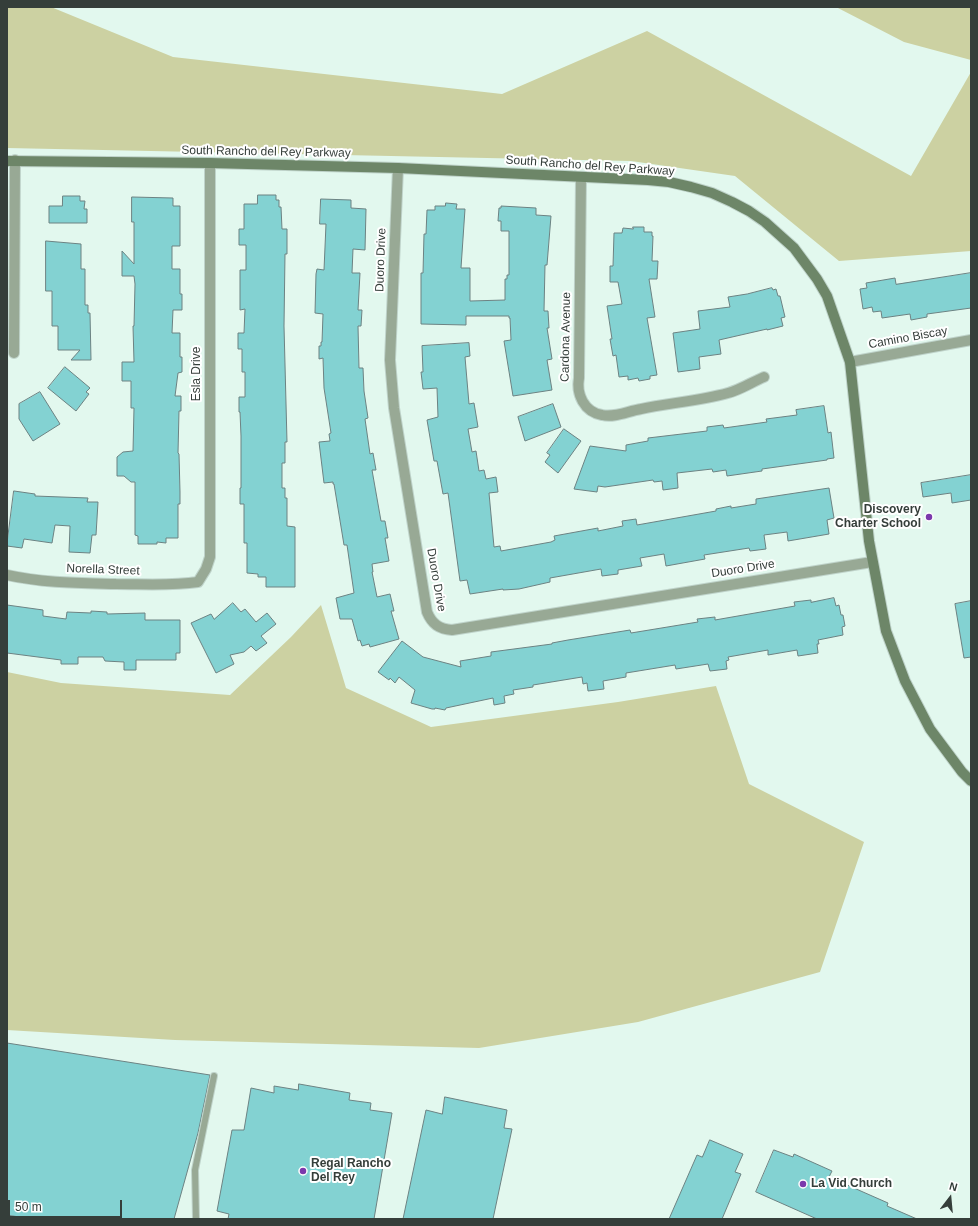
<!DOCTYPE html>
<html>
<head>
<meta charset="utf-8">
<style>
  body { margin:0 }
  #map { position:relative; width:978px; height:1226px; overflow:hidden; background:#e2f8ee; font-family:Arial,sans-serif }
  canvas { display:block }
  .frame { position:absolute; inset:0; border:8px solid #353e3a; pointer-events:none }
  .north { position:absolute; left:930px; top:1178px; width:40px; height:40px; -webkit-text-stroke:3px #fff; paint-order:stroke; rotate:16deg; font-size:11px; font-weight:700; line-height:16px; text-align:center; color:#353e3a }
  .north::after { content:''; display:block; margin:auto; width:14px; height:18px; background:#353e3a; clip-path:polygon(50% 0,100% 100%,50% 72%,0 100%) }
  .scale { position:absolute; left:8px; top:1200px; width:114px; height:18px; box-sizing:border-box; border:2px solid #353e3a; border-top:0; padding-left:5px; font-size:12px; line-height:14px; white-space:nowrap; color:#353e3a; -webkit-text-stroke:3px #fff; paint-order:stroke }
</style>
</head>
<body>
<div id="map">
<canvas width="978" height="1226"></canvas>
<div class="frame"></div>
<div class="north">N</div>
<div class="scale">50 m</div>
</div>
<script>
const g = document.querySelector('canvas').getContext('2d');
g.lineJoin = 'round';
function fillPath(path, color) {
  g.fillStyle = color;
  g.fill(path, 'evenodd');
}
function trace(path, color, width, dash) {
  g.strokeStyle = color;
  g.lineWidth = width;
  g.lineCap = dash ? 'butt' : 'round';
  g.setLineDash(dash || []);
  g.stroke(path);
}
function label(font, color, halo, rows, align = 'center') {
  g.font = font + ' Arial,sans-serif';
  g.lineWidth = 4;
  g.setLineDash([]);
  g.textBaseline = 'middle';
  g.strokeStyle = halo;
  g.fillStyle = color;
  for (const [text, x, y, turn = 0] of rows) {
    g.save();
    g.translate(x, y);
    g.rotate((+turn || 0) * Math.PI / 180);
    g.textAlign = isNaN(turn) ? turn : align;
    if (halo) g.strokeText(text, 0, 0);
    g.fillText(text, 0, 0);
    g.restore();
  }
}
const green = new Path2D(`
  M7,7H51L173,57L502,94L647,31L911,176L971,72V251L839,261L735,176L631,161L7,148Z
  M836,7H971V60L904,42Z
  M321,605L346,688L431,727L618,702L716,686L749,784L864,842L820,972L638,1022L479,1048L175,1040L7,1030V672L61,683L230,695L291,637Z`);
const building = new Path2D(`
  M258,195H276V200H279V207H281L282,229H287V254H285L284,326L287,442H285V463H282V488H285V498H287V526L295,527V587H266V577H258V574L247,573V543H244V504H240V488H241V436L240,412H239V397H245V372H242V349H238V333H244L245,309L240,310V270H246V245H239V229H244V204H257Z
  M63,196H80V201H85L84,209H87V223H49V206H62Z
  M132,197L173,198V206H180V246H172V269H180V294H182V310H173L172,333H180V357H182V372L178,373L175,396H181V411H179L178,453L179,454L180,492V504H178V538H166V543L157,542V544H138V536L135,535V482H131L124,476H117V457L123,452L133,451L134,408H131V381H122V362H134L133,326H134L135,284L134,276H122V251L134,264V222H132Z
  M321,199L351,200V208L366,209L365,250L353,249L352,273H360L358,310H362L361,326H358L359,368H363L364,391L368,418L365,419L370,454L373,453L376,470H372L381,521H385L388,538H385L389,561L372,564L373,572H372L377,597L390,594L394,611H391L399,639L370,647L369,644L362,646L360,640L358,641L352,619H340L336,598L354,593L347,545H344L334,484H333V482L324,483L319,442L330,441L329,434L331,433L324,388L323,358L319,359V346H321V342H322L323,314L315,313L316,274L317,269L324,270L326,224H320Z
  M446,203L457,204L456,209H465L461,268H470V301L505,300V279H507V275H509V231H501V221H498L499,208H501V206L536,208V215L551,216L547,265H545L544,311H548L549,328H547L552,359L547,360L552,390L513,396L504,341L511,340L510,318H509V316H466V325L421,324V273H423L424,234H426L427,210H435V206H445Z
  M633,227H644V232H652V236H653L652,261H658L657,279H649L655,317L647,318L657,375L650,376V379L639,381L638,378L628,380V376L619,377L616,355L613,356L610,339H612L607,306L622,304L618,282H610V266H613L614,233H622L623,228L633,229Z
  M46,241L81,244V269H85V305H88V313H90L91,360H71L80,350H58V326H52V291H46Z
  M971,273V308L927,314V317L911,320L910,314L882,318L881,311L873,312L872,307L863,309L860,289L867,288L866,283L895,278L896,284Z
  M772,288L773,290L776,289L778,296H780L785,317L781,318L783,326L767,330V329L719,340L721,354L699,357L700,369L678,372L673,333L700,329L698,311L730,307L728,297L747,294Z
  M469,343L470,356L465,357L469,404L474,403L478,427L468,429L472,452L476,451L479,471L484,470L486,479L496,477L498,492L489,493L494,547L500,546L501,551L551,542L555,540L554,536L598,528V531L623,526L622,521L636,519L637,525L716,511V509L731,506V508L756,504V499L829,488L834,518L827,520L829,534L788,541L787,532L764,535L766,549L750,551L749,548L704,555L705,559L666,566L664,554L640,558L642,566L618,570V574L602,576L601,569L550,578V582L519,589L503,590V589L470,594L467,580L460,581L448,493L443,494L437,461H434L427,420L438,417L437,388L423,389L421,372H423L422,346Z
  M65,367L90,388L86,392L89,394L76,411L48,388Z
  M40,392L60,424L33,441L19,419V404Z
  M553,404L561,427L525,441L518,417Z
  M824,406L828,433L831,432L834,458L827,459V460L762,469V471L727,476L726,470L713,472L712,469L677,473L678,488L663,490L662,481L654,482L653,480L605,487L598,486L597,492L574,489L590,446L626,451V445L648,441V438L707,431V427L723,425L724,428L767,422L766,419L797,415L796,410Z
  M564,429L581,441L558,473L545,462L550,455L547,453Z
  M971,475V500L952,503L951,493L923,497L921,483Z
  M14,491L35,494V496L88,498L87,502H98L96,535H92L90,553L69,552L70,526L55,525L52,543L24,539L22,548L7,546Z
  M834,598L836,606L839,605L841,615H843L845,626L842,627L843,635L818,640L819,644H817L818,653L798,656L797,650L768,655V650L728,657L729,660L726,661L727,669L710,671L708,664L676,669L675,665L626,673V677L603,681L604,689L588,691L587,683L583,684L582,677L533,685V687L513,690L514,694L504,696L505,703L494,705L493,698L446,708L445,710L435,708V709H432L411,703L415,690L399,677L395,683L390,678L389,680L378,672L402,641L423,657L461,667L460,661L491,656V652L552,644V643L568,640L630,630L631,633L698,622L697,619L715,617V620L795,606L794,602L811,600V602Z
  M971,601V657L964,658L955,604Z
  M233,603L241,612L245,609L256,622L267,613L276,624L261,636L267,643L256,651L251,646L244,652L230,655L234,664L216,673L191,623L211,614L214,619Z
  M7,605L43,610V616L66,619L67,612L91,613V611L107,612V614L145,613V620H180V653H176V660H136V670H124V662L105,661L103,657H78V664H61V660L7,653Z
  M7,1043L210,1075L198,1133L174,1219H31L7,1215Z
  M299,1084L350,1093L349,1100L371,1103L370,1110L392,1113L374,1219H228L229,1214L217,1211L232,1130H244L251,1088L274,1093V1086L298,1090Z
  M445,1097L507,1110L504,1128L512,1129L493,1219H403L426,1110L442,1114Z
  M710,1140L743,1154L735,1172L741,1174L722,1219H669L697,1155L702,1157Z
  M774,1150L793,1157L794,1154L832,1171L829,1177L888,1203L887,1206L917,1219H817L756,1192Z`);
const lane = new Path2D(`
  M196,1219L195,1170L214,1076`);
const street = new Path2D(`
  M398,168L390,360L394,408L427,612C432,624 439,629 452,630L872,562
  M581,177L579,378C576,394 584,412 602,415C615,418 628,411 641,409C669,403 699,401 728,393C740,390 752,382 764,377
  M14,353L15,160
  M850,362L971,340
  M7,575C43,583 80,583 116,584C144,584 171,586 198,582L206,569L210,557V163`);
const secondary = new Path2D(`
  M7,161L210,163L398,168L648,180L669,182L691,187L712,193L732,202L749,211L765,222L794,248L817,279L827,296L850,362L869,541L886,631L905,681L930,729L962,772L971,781`);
const markers = [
  [929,517,4,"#7b38ac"],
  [303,1171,4,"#7b38ac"],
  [803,1184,4,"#7b38ac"]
];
const streetNames = [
  ["South Rancho del Rey Parkway",266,152,1],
  ["South Rancho del Rey Parkway",590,166,4],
  ["Duoro Drive",381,260,-88],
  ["Cardona Avenue",566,337,-89],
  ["Camino Biscay",908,338,-10],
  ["Esla Drive",197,374,-90],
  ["Duoro Drive",743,569,-9],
  ["Norella Street",103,570,2],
  ["Duoro Drive",436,580,80]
];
const poiNames = [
  ["Discovery",921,510,"right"],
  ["Charter School",921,524,"right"],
  ["Regal Rancho",311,1164],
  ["Del Rey",311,1178],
  ["La Vid Church",811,1184]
];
fillPath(green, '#ccd1a2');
fillPath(building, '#83d2d2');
trace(building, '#6c8282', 1);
trace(lane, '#bfd3ca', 8);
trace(street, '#bfd3ca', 12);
trace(secondary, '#bfd3ca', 12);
trace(lane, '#98a995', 6);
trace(street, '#98a995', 10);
trace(secondary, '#6d8668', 10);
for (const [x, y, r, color] of markers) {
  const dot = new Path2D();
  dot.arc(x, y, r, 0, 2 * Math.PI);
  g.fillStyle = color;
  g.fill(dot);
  trace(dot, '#fff', 1.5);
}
label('12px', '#353e3a', '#fff', streetNames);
label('bold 12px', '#353e3a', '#fff', poiNames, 'left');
</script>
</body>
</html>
